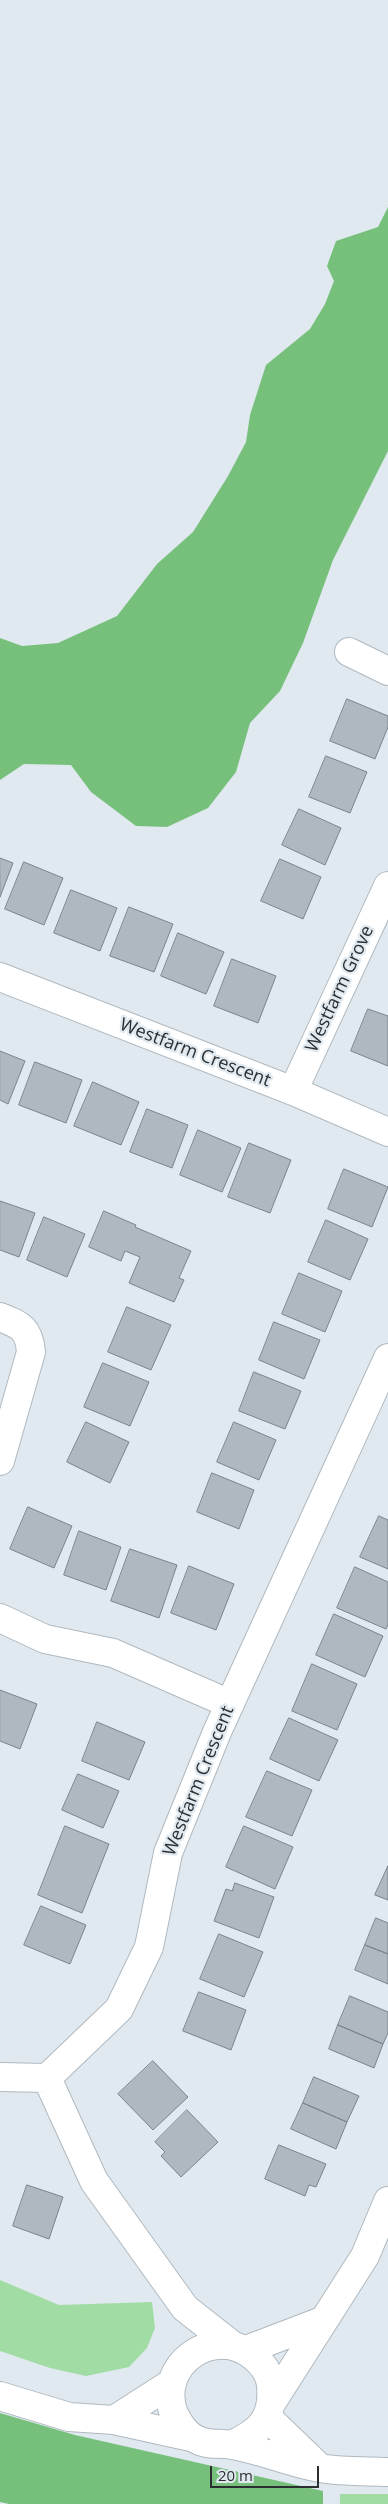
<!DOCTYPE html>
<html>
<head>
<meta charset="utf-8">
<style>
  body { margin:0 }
  #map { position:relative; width:388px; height:2504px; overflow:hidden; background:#e0e9f0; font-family:"Open Sans",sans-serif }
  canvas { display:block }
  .scale { position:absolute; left:210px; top:2466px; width:109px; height:22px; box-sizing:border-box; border:2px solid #2b2f31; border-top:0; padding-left:6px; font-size:15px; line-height:18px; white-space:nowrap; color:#2b2f31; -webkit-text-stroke:4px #e0e9f0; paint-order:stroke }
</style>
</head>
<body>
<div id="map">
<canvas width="388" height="2504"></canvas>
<div class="scale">20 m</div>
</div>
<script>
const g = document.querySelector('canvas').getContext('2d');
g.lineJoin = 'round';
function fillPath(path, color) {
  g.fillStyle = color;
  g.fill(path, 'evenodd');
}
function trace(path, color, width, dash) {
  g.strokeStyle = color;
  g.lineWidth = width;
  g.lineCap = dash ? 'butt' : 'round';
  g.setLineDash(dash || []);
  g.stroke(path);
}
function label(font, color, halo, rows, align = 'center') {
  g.font = font + ' "Open Sans",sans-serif';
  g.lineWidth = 4.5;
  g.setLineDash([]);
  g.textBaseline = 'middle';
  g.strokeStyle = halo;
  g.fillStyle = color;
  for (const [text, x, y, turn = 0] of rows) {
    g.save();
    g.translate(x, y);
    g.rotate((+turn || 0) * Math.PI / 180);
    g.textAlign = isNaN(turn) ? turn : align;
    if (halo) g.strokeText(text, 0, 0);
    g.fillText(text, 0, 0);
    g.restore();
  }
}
const green = new Path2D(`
  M0,2280L59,2305L152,2302L155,2328L147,2348L129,2367L86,2376L50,2368L0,2351Z
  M340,2494H388V2504H340Z`);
const forest = new Path2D(`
  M388,207V451L333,560L303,643L280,691L250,723L236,772L208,808L167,827L136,826L91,792L71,765L24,764L0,780V638L22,646L58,643L117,616L157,564L193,532L228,476L246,442L250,415L266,365L310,329L325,304L334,281L327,266L336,241L378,227Z
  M0,2413L75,2435L323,2491V2504H9L0,2502Z`);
const building = new Path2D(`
  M347,699L388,716V727L375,759L330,741Z
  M326,756L367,772L350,813L309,797Z
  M299,809L341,828L325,865L282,845Z
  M0,858L13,863L0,897Z
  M280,859L321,877L303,919L261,901Z
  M24,862L63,878L44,925L5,909Z
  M71,890L117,908L100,951L54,933Z
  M129,907L173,924L154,972L110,956Z
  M178,933L224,952L206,994L161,976Z
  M232,959L276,976L258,1023L214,1006Z
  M368,1009L388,1016V1066L351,1051Z
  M0,1051L25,1061L8,1104L0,1100Z
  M35,1062L82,1080L66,1123L19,1105Z
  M93,1082L139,1102L121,1145L74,1126Z
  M147,1109L188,1125L172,1168L130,1152Z
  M198,1130L241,1148L222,1192L180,1175Z
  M249,1143L291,1160L270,1213L228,1197Z
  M344,1169L388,1187L372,1227L328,1209Z
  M0,1201L35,1213L19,1257L0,1250Z
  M104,1211L136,1225L135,1227L191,1251L179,1278L184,1280L174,1302L129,1283L140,1257L125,1251L121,1261L89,1247Z
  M44,1217L85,1234L67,1277L27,1260Z
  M326,1220L368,1239L350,1280L308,1262Z
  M299,1273L342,1291L325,1332L282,1314Z
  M127,1307L171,1325L151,1370L108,1352Z
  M274,1322L320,1340L304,1379L259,1360Z
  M103,1363L149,1382L130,1426L84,1407Z
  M254,1372L301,1391L285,1429L239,1411Z
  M86,1422L129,1442L110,1483L67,1462Z
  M234,1422L276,1440L259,1480L217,1462Z
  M212,1473L254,1490L239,1529L197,1512Z
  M28,1507L72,1526L54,1568L10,1549Z
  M379,1516L388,1520V1569L360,1557Z
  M79,1531L121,1547L106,1590L64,1575Z
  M130,1549L177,1565L159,1618L111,1601Z
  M189,1566L234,1584L216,1630L171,1613Z
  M355,1567L388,1582V1625L386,1629L337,1608Z
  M334,1614L383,1636L365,1677L316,1655Z
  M312,1664L357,1684L337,1730L292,1711Z
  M0,1690L37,1704L20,1749L0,1741Z
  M289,1718L338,1740L319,1781L270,1759Z
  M97,1722L145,1742L129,1780L82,1761Z
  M267,1771L312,1790L292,1836L246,1817Z
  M78,1774L119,1791L103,1828L62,1810Z
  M65,1826L109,1844L82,1913L38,1895Z
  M244,1826L293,1847L275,1889L226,1867Z
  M388,1866V1900L375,1895Z
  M235,1883L274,1897L259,1938L214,1921L226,1889L232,1891Z
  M41,1906L86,1925L70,1964L24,1945Z
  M376,1918L388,1923V1954L365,1945Z
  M219,1934L263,1952L244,1997L200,1979Z
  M365,1945L388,1954V1984L355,1970Z
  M199,1992L246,2010L231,2050L183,2031Z
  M350,1996L388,2012V2033L383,2044L338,2025Z
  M338,2025L383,2044L374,2068L329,2049Z
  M153,2061L188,2097L153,2130L118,2094Z
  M314,2077L359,2096L347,2122L303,2103Z
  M303,2103L347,2122L336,2149L291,2129Z
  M187,2110L218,2142L181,2177L161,2156L165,2152L155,2142Z
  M279,2145L326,2164L316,2187L309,2185L305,2196L265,2179Z
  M27,2185L63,2197L49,2239L13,2226Z`);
const minor = new Path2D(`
  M349,652L388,671
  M0,977L293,1091L388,1132
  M293,1091L388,886
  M0,1317C21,1325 29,1329 31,1352L0,1461
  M0,1618L45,1639L113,1653L230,1704
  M0,2077L47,2078
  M47,2078L119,2009L149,1947L168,1853L217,1732L388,1358
  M47,2078L94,2181L185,2308L232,2345
  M246,2350L322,2321
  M0,2396L69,2417L114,2420L191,2437
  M272,2402L365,2256L388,2201
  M267,2417L319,2467
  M114,2420L170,2384
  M231,2445C260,2432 274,2419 271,2385C270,2374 262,2363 254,2357C215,2323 155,2365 174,2414C178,2422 184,2432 192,2437C208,2447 217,2442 232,2445C262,2450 290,2463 320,2468C342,2472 366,2471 388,2472`);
const streetNames = [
  ["Westfarm Grove",340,989,-65],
  ["Westfarm Crescent",195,1053,21],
  ["Westfarm Crescent",199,1781,-68]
];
fillPath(green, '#a1dca4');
fillPath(forest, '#77c07c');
fillPath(building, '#afb8be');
trace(building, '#7b838a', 1);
trace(minor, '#b0b9bf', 30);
trace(minor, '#fff', 28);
label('18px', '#2b2f31', '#e0e9f0', streetNames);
</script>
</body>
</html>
